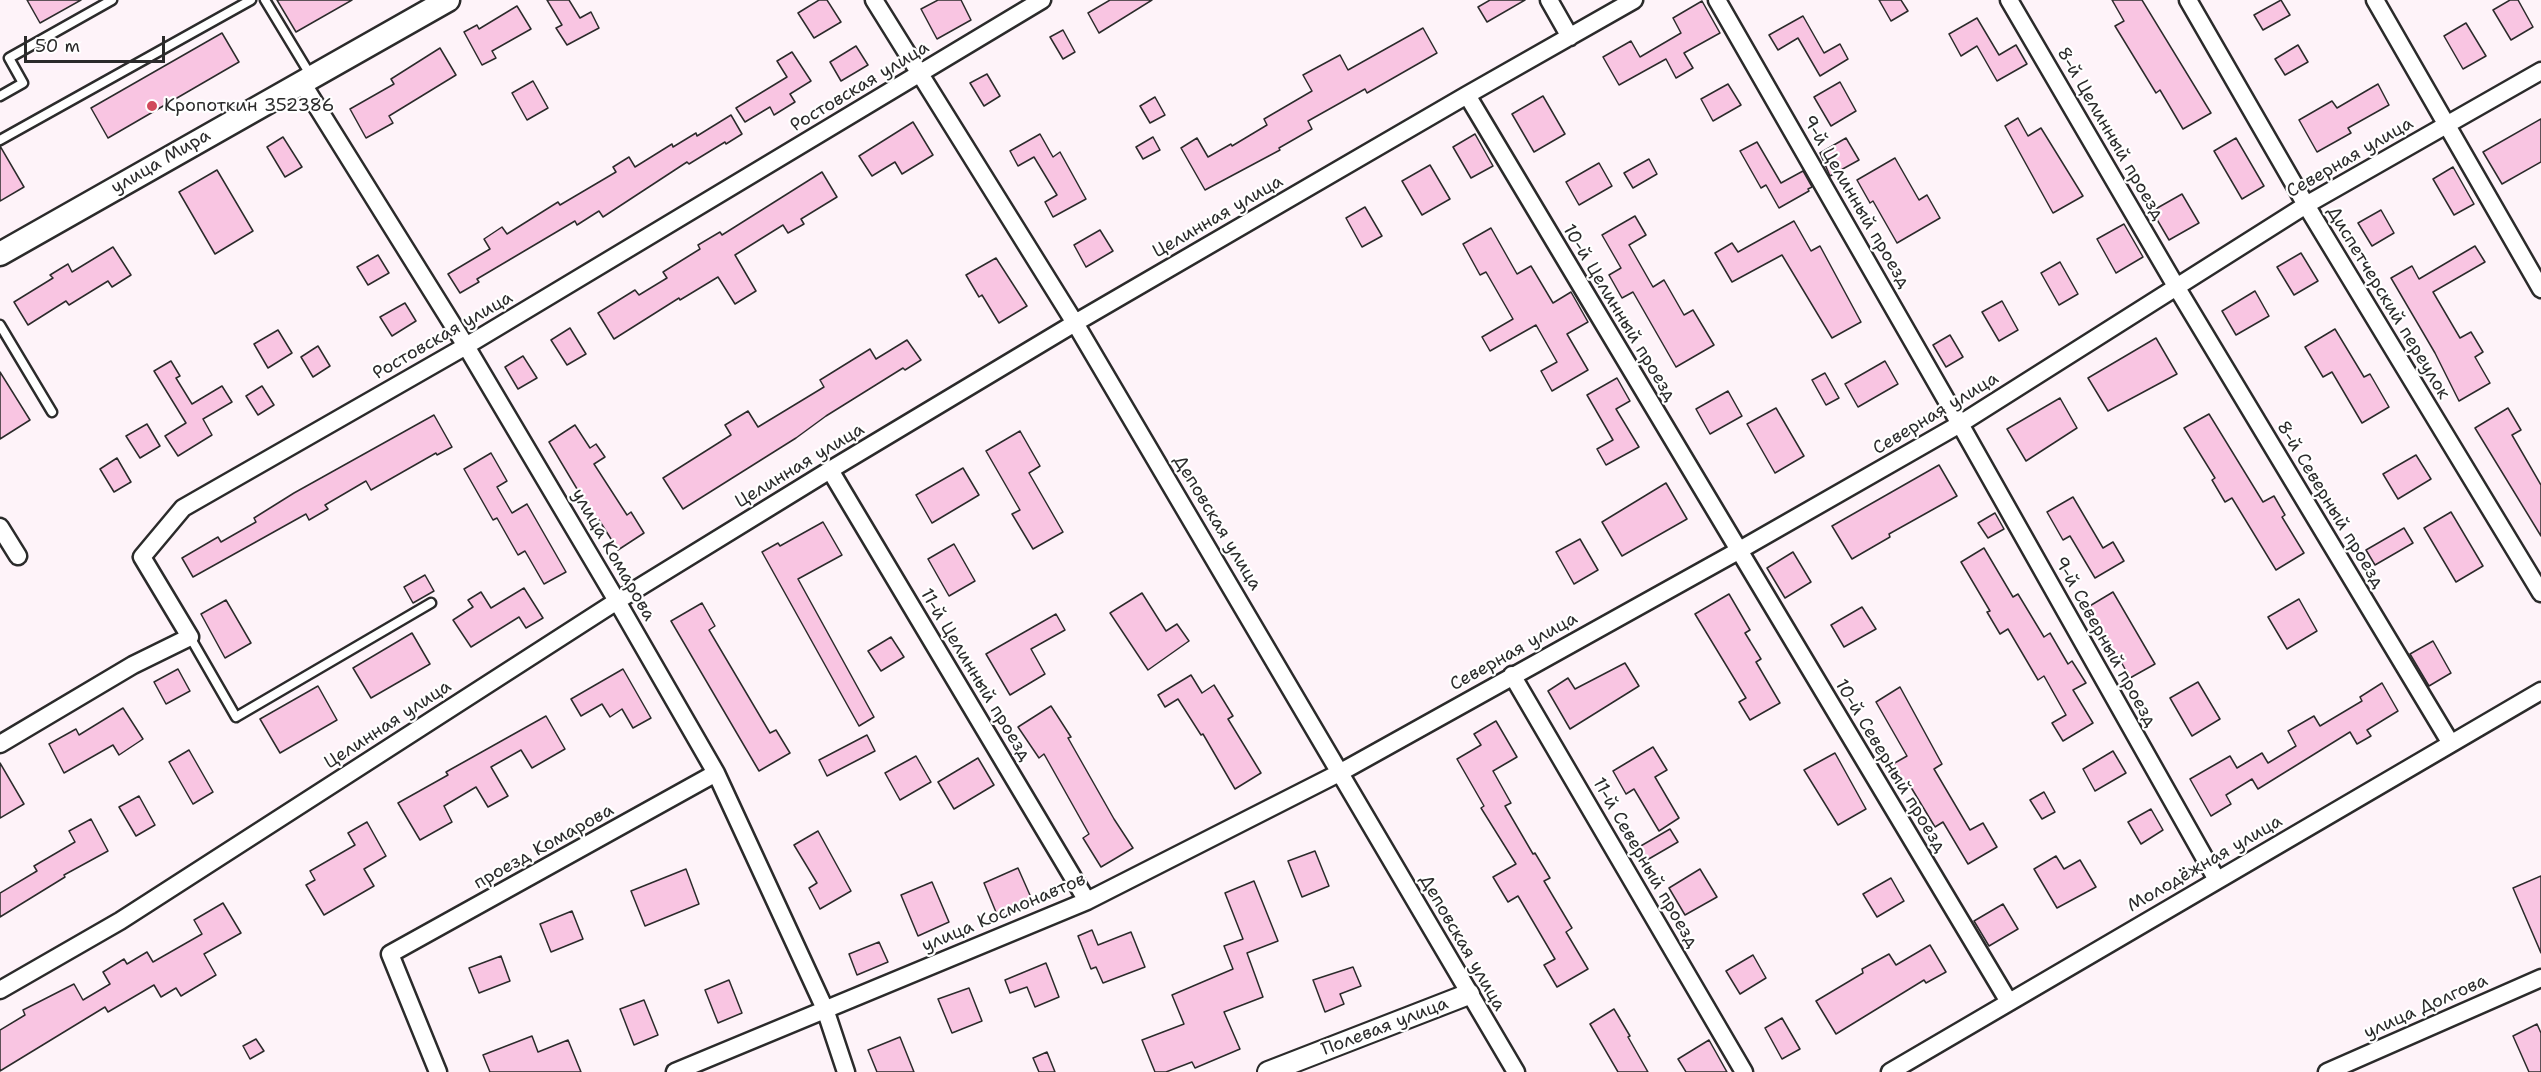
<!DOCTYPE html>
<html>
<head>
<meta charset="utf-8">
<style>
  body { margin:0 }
  #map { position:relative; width:2541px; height:1072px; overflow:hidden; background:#fef3f9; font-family:"Shantell Sans",sans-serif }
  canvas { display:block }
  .scale { position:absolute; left:24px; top:36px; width:141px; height:27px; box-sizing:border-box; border:3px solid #2b2b2b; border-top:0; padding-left:8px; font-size:18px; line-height:21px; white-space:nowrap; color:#2b2b2b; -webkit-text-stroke:4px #fff; paint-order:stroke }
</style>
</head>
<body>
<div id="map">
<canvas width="2541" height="1072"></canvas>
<div class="scale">50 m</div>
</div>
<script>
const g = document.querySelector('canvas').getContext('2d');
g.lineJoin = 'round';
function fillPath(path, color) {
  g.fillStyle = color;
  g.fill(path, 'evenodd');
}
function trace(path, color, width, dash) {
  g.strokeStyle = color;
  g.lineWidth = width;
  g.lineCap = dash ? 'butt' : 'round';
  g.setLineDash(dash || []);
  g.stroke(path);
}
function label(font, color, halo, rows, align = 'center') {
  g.font = font + ' "Shantell Sans",sans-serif';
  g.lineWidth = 4.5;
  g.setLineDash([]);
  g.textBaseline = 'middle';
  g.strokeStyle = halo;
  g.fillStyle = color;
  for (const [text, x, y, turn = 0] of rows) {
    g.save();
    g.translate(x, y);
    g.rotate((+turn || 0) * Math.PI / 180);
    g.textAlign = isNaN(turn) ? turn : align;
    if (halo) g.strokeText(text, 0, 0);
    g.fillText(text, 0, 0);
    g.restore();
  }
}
const building = new Path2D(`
  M27,0H81L40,23Z
  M277,0H352L296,32Z
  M547,0H569L580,18L591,12L599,28L567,45L556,28L562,25Z
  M819,0H827L841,22L814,38L798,13Z
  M938,0H961L971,20L937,39L921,9Z
  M1110,0H1152L1099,33L1088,13Z
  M1490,0H1525L1487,22L1478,7Z
  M1879,0H1901L1908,11L1891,21Z
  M2112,0H2142L2211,113L2183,129L2160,90L2156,93L2115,26L2124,21Z
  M2281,0L2290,15L2263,30L2254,15Z
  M2510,0H2518L2533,27L2511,40L2493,10Z
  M1702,1L1720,33L1684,53L1693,68L1676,78L1666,59L1619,85L1603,57L1631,41L1640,57L1681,33L1673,18Z
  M517,6L531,29L492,51L496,58L482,65L464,32L477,25L479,29Z
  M1803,16L1824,53L1840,44L1848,59L1820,76L1798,38L1778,50L1769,35Z
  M1977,18L1999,55L2016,45L2027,64L1997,81L1977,46L1961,56L1949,34Z
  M2466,23L2486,56L2463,69L2444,36Z
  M1423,28L1437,53L1367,93L1365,89L1308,121L1312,129L1279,148L1280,150L1205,190L1181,148L1197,138L1208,157L1231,144L1232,146L1267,125L1264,119L1312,91L1303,75L1340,55L1348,70Z
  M1063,30L1075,52L1063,59L1050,37Z
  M222,33L239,62L108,138L91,108Z
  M2298,45L2308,62L2285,75L2275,59Z
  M856,46L868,65L841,81L830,62Z
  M440,48L456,75L389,116L393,123L366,138L350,109L394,84L391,79Z
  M792,52L811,81L790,94L795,102L774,115L770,107L745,122L736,108L787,77L777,61Z
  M987,74L1000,96L984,106L970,83Z
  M533,81L548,108L527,120L512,93Z
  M1840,82L1856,111L1831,126L1814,97Z
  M1728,84L1741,105L1713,121L1701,99Z
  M2378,84L2389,105L2348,128L2351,133L2317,152L2299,120L2332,101L2337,108Z
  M1543,96L1565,134L1534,152L1512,114Z
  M1155,97L1165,115L1150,123L1140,106Z
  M731,115L742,134L726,144L725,142L689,164L687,162L603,217L599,211L577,225L575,221L477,279L479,282L460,293L448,274L490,249L484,239L502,227L507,234L558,202L560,205L616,172L613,167L629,157L635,167L672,144L673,147L696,133L697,136Z
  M2018,118L2028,136L2041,128L2083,196L2053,213L2005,126Z
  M2541,119V162L2502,184L2483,152Z
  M913,122L933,155L902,174L895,162L872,176L859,156Z
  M1040,134L1053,157L1060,152L1086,199L1053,217L1045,202L1057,195L1034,157L1018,166L1010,151Z
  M1475,134L1493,166L1471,178L1453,147Z
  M283,137L302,167L285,177L267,147Z
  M1153,137L1160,150L1143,159L1136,147Z
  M1846,138L1859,160L1830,176L1820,153Z
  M2236,138L2264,186L2242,199L2214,151Z
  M1757,142L1781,183L1803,171L1812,187L1808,189L1809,191L1779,208L1766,185L1761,188L1740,151Z
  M0,146L24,187L0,201Z
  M1895,158L1919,200L1927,195L1940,218L1897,243L1873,201L1870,203L1857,180Z
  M1649,159L1657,174L1633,188L1624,173Z
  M1599,163L1612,186L1579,205L1566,182Z
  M1430,165L1450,199L1422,215L1402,181Z
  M2453,167L2474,204L2454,215L2433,179Z
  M217,170L253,231L215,254L179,192Z
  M822,172L837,197L801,219L804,224L788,233L783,225L735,255L756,291L735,304L718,277L680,300L679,298L614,339L598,313L635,290L639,295L667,278L663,272L700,249L698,245L720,232L722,235Z
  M2182,194L2199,223L2169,240L2152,211Z
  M1365,207L1382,236L1362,247L1346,218Z
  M2381,210L2394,233L2372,246L2358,223Z
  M1635,216L1646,235L1629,245L1653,287L1664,280L1684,315L1693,310L1714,345L1676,367L1633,292L1622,298L1609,275L1621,268L1602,235Z
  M1794,221L1811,251L1820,246L1861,322L1832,338L1782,255L1732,282L1715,253L1732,243L1738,252Z
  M2124,224L2143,257L2116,273L2097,239Z
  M1491,228L1517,274L1531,266L1553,303L1571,292L1588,322L1567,334L1588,370L1552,391L1541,371L1557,362L1536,325L1490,351L1482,337L1513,319L1486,272L1480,275L1463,244Z
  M1100,230L1113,251L1086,267L1074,245Z
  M2475,246L2485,262L2433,292L2460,338L2471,332L2483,352L2475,357L2490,383L2459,401L2435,353L2391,278L2412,266L2419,279Z
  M113,247L131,275L112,287L108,281L69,305L66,301L28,325L14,302L53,278L50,275L68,264L72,272Z
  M2301,253L2318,281L2294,295L2277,267Z
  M378,255L389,273L368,285L357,267Z
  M996,258L1027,306L999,323L982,295L979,297L966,275Z
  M2060,262L2078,294L2059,305L2041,273Z
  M2255,291L2269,316L2236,335L2222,311Z
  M2002,301L2018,330L1999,341L1982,312Z
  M405,303L416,321L392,336L380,317Z
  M570,328L586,354L567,365L551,340Z
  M2335,329L2364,377L2370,374L2389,407L2362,423L2332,372L2323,377L2305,347Z
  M278,330L292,353L268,368L254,344Z
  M1950,335L1963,357L1946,367L1933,345Z
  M2156,338L2177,374L2108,411L2088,378Z
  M907,340L921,360L905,370L903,368L826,416L796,438L683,509L663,478L731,435L725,425L748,411L758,427L824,387L820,380L870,349L876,359Z
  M318,346L330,366L313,377L301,357Z
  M523,356L537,378L518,389L505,367Z
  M171,361L180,376L176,378L192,404L222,386L232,402L203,419L212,435L178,456L165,436L186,423L154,371Z
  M1885,361L1898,384L1858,407L1845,384Z
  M0,372L30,420L0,439Z
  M1825,373L1839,398L1826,405L1812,380Z
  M1617,378L1630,401L1616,409L1639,447L1606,465L1597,449L1613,440L1587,395Z
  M262,386L274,405L258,415L246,396Z
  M1728,391L1742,416L1710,434L1696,409Z
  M2060,398L2077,428L2026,461L2007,429Z
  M1776,408L1804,456L1775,473L1747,424Z
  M2508,408L2521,430L2512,435L2541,485V536L2475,428Z
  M2209,414L2263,502L2274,496L2285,515L2282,517L2304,553L2276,570L2232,498L2225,502L2212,480L2215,478L2184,428Z
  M434,415L452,447L437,455L436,453L371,490L366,481L325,505L328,509L309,520L306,514L193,577L182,558L218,537L221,542L256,522L254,518L294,493Z
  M147,424L160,446L140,458L126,436Z
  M575,425L590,448L596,444L605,457L594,464L627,515L631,512L644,533L618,550L599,520L595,522L582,501L583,499L549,442Z
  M1020,431L1040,466L1029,473L1063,532L1033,549L1012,514L1020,510L986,451Z
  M491,453L507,481L497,487L512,513L527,504L566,572L544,584L525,551L518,555L497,518L493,520L464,469Z
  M2416,455L2431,479L2398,499L2383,474Z
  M117,458L131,482L114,492L100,469Z
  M1939,465L1957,496L1889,534L1890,537L1852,559L1832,526Z
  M963,468L979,495L932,523L916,495Z
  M1666,483L1687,519L1622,556L1602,522Z
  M2073,497L2103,548L2113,542L2124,561L2095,578L2070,536L2063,540L2047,512Z
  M2451,512L2483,566L2456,582L2424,528Z
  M1995,513L2004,529L1988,538L1978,523Z
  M823,522L842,555L798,579L874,717L859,726L762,552L778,543L780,546Z
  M2404,528L2413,543L2375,565L2366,550Z
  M1580,539L1598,570L1574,584L1556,552Z
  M954,544L975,581L949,596L928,559Z
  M1984,548L2013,597L2018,594L2044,637L2050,633L2068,664L2072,661L2086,683L2073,690L2093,723L2063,741L2052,723L2066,715L2044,676L2038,680L2008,629L2000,634L1987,612L1990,611L1961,562Z
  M1793,552L1811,582L1785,598L1767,568Z
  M425,575L434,591L413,603L404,587Z
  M524,588L543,618L526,628L519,617L471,647L453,620L473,607L468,600L481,592L491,608Z
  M2113,592L2155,664L2130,678L2120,660L2117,662L2105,643L2108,641L2088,607Z
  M1142,593L1166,631L1177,624L1189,641L1148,670L1110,613Z
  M1729,594L1750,630L1745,633L1761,659L1756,662L1780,703L1750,720L1739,702L1746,698L1695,614Z
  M2299,599L2317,631L2287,649L2268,617Z
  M226,600L251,643L225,658L201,614Z
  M702,603L715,626L709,630L770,733L776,730L790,753L759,771L671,621Z
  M1862,607L1876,629L1844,647L1831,625Z
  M1056,614L1065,630L1031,649L1045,674L1010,695L986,654Z
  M412,633L430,664L371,698L353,668Z
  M891,637L904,657L881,671L868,651Z
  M2433,641L2451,673L2429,686L2410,654Z
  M1625,663L1639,686L1570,729L1548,691L1568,678L1575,689Z
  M178,669L190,691L166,704L154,682Z
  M623,669L651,718L633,728L622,709L610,717L602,704L581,716L571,699Z
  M1191,675L1202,693L1214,685L1233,716L1228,719L1261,773L1235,789L1203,734L1201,735L1178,699L1165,707L1158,695Z
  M2198,682L2220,719L2192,736L2170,698Z
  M2382,683L2398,711L2367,730L2371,736L2357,744L2350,732L2258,789L2252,779L2226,795L2231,804L2211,816L2190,779L2230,756L2237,768L2262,753L2268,763L2296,746L2288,731L2314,716L2320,726L2362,701L2360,697Z
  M318,686L337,720L280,753L260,719Z
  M1900,687L1942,764L1934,769L1970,830L1983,823L1997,847L1968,864L1943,822L1935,827L1909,784L1906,786L1893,764L1907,756L1876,702Z
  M1051,706L1071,737L1068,738L1114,819L1133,848L1101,867L1083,838L1089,834L1044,754L1039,758L1018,727Z
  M123,708L143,739L119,755L113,745L64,773L49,744L76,729L79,735Z
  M546,716L565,749L532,768L521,750L491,767L508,796L488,807L476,787L444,806L452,822L420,840L398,803L448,775L446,772Z
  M1496,721L1517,757L1493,771L1511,803L1505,806L1533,854L1535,853L1550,878L1544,881L1572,928L1566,932L1588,969L1557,987L1544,965L1555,959L1518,896L1508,902L1493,877L1516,864L1481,808L1484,806L1457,759L1481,745L1474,734Z
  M867,735L875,751L827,776L819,760Z
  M1653,747L1667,770L1655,777L1679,818L1659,831L1634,789L1626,794L1613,771Z
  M189,750L213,792L193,804L169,762Z
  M2113,751L2126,773L2095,791L2083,769Z
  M1835,753L1866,809L1838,825L1804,770Z
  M916,756L931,782L900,800L885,773Z
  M978,758L994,785L954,809L938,782Z
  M0,763L24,804L0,818Z
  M2044,792L2055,812L2042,819L2030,800Z
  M139,796L155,825L136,836L119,807Z
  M2151,809L2163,830L2141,844L2128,822Z
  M91,819L108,851L64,875L65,877L0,917V893L37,871L34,866L75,842L69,831Z
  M367,822L386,856L364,869L374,886L324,915L306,885L315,880L310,871L355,845L348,833Z
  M1670,829L1678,842L1647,860L1639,847Z
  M818,831L851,891L820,909L809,888L817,883L794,845Z
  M1315,851L1329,886L1302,897L1288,861Z
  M2056,856L2064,869L2080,860L2096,887L2057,908L2034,869Z
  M1018,868L1033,902L998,917L984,883Z
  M686,869L699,904L645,926L631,891Z
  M1700,869L1717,897L1685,915L1669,888Z
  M2541,876V953L2513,888Z
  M1891,878L1904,901L1877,917L1863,894Z
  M1254,881L1278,941L1247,953L1263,997L1224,1012L1240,1049L1195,1068L1192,1062L1166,1072H1155L1142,1040L1184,1024L1172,995L1233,969L1224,946L1243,939L1225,893Z
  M932,882L949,922L918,936L901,895Z
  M223,903L241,933L204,954L216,975L181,996L176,988L161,997L154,985L108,1012L105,1007L0,1071V1030L25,1015L23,1010L74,984L83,1000L110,984L103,972L124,959L127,964L147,952L153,962L202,934L194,920Z
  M2003,904L2018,929L1989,946L1974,921Z
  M572,911L583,939L551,952L540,924Z
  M1092,930L1098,945L1131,932L1145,967L1103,983L1096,967L1091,969L1078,936Z
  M879,942L888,962L857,975L849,954Z
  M1930,945L1946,972L1926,983L1924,980L1836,1034L1816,1001L1863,973L1862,969L1889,954L1896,965Z
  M1753,955L1766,978L1740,994L1726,971Z
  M501,956L510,981L479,993L469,968Z
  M1046,963L1059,997L1035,1007L1027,987L1010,993L1005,980Z
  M1353,967L1361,986L1340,994L1344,1004L1325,1012L1313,980Z
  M729,980L742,1013L718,1023L705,990Z
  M969,988L982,1021L952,1033L938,999Z
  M644,1000L658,1035L634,1045L620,1009Z
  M1614,1009L1630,1036L1628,1037L1648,1072H1618L1590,1024Z
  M1782,1018L1800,1049L1782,1059L1765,1028Z
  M2537,1024L2541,1033V1072H2529L2513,1036Z
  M532,1036L538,1052L568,1040L581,1072H490L483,1055Z
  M900,1037L914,1072H877L868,1050Z
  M256,1039L264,1051L250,1059L243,1046Z
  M1709,1040L1727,1072H1686L1678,1059Z
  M1047,1052L1055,1072H1039L1033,1058Z`);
const service = new Path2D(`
  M265,0L311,76
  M0,96L23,83L9,58L112,0
  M0,140L251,0
  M0,325L52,412
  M190,637L236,717L431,603`);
const minor = new Path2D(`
  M874,0L1075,323L1516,1072
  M1549,0L1570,37
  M1717,0L1960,424L2217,880
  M2009,0L2177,288L2450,742
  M2188,0L2306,205L2541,593
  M2375,0L2541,289
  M301,81L466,346L617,601L716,773L825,1009L846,1072
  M1467,95L2009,1002
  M830,470L1087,901
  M0,527L18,556
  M1512,675L1744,1072
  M0,744L133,665L190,637L142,557L183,508L466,346L1042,0
  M0,990L120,921L617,601L830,470L1075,323L1467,95L1634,0
  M438,1072L390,954L716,773
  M675,1072L1087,901L1341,772L1738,551L1960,424L2306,205L2541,71
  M1890,1072L2541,691
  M2327,1072L2541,978`);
const tertiary = new Path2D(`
  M1268,1072L1469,994`);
const secondary = new Path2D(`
  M0,254L448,0`);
const markers = [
  [152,106,6,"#d1495b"]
];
const streetNames = [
  ["Ростовская улица",860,87,-31],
  ["8-й Целинный проезд",2110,134,60],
  ["Северная улица",2350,158,-30],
  ["улица Мира",161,162,-30],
  ["9-й Целинный проезд",1856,202,60],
  ["Целинная улица",1218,217,-30],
  ["Диспетчерский переулок",2388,303,59],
  ["10-й Целинный проезд",1619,313,59],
  ["Ростовская улица",443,336,-30],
  ["Северная улица",1936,414,-31],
  ["Целинная улица",800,466,-31],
  ["8-й Северный проезд",2330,505,59],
  ["Деповская улица",1217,523,59],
  ["улица Комарова",613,555,60],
  ["9-й Северный проезд",2105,642,61],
  ["Северная улица",1514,652,-29],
  ["11-й Целинный проезд",975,675,59],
  ["Целинная улица",388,725,-33],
  ["10-й Северный проезд",1890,766,59],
  ["проезд Комарова",544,847,-29],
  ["11-й Северный проезд",1645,863,60],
  ["Молодёжная улица",2205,864,-30],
  ["улица Космонавтов",1004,913,-23],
  ["Деповская улица",1462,943,60],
  ["улица Долгова",2426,1007,-24],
  ["Полевая улица",1385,1027,-21]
];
const poiNames = [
  ["Кропоткин 352386",164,106]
];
fillPath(building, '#f9c5e2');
trace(building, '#2b2b2b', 1.5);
trace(service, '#2b2b2b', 13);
trace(minor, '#2b2b2b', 21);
trace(tertiary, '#2b2b2b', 24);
trace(secondary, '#2b2b2b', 27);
trace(service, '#fff', 8);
trace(minor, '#fff', 16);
trace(tertiary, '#fff', 20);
trace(secondary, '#fff', 22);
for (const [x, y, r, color] of markers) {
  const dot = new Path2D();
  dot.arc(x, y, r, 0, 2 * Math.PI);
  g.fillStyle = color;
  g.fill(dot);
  trace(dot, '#fff', 2);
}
label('18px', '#2b2b2b', '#fff', streetNames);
label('18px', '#2b2b2b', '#fff', poiNames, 'left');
</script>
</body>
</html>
